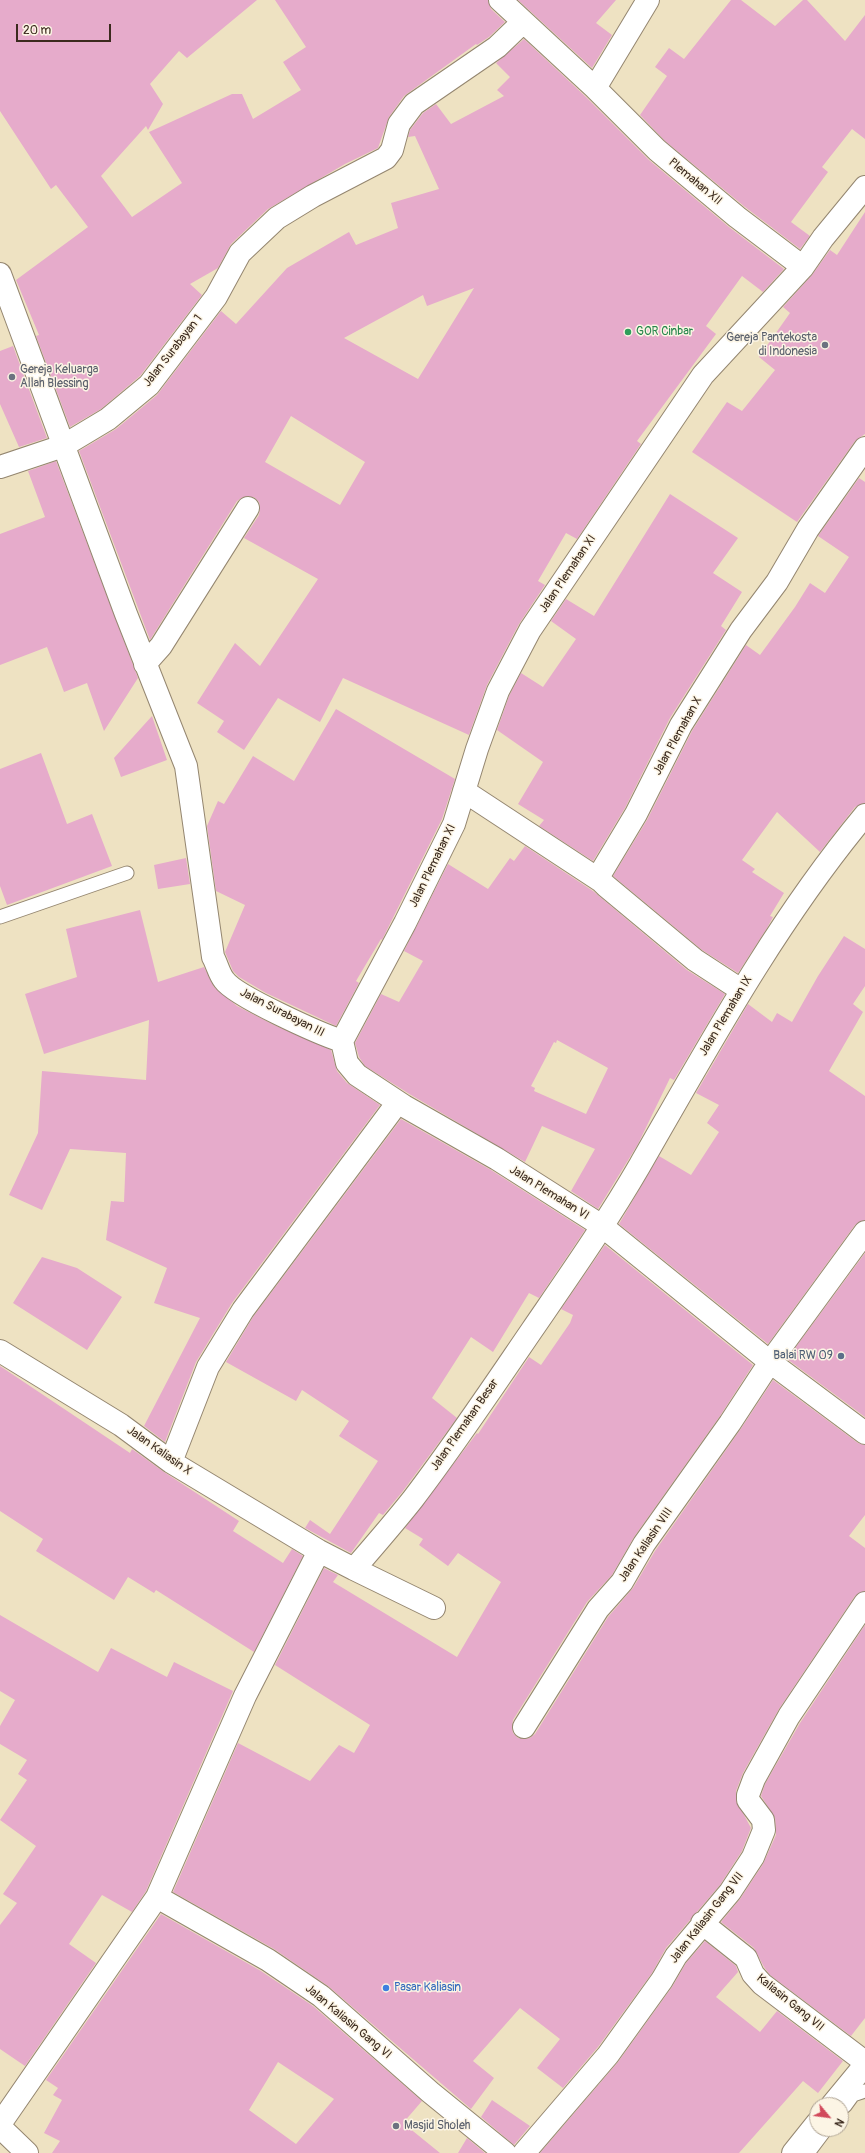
<!DOCTYPE html>
<html>
<head>
<meta charset="utf-8">
<style>
  body { margin:0 }
  #map { position:relative; width:865px; height:2153px; overflow:hidden; background:#eee2c2; font-family:Pangolin,sans-serif }
  canvas { display:block }
  .north { position:absolute; left:809px; top:2097px; width:40px; height:40px; box-sizing:border-box; background:#fcf5e5; border:1px solid #afa495; border-radius:50%; rotate:119deg; font-size:11px; font-weight:700; line-height:16px; text-align:center; color:#3b2a1e }
  .north::after { content:''; display:block; margin:auto; width:14px; height:18px; background:#d1495b; clip-path:polygon(50% 0,100% 100%,50% 72%,0 100%) }
  .scale { position:absolute; left:16px; top:24px; width:95px; height:18px; box-sizing:border-box; border:2px solid #3b2a1e; border-top:0; padding-left:5px; font-size:12px; line-height:14px; white-space:nowrap; color:#3b2a1e; -webkit-text-stroke:3px #fcf5e5; paint-order:stroke }
</style>
</head>
<body>
<div id="map">
<canvas width="865" height="2153"></canvas>
<div class="north">N</div>
<div class="scale">20 m</div>
</div>
<script>
const g = document.querySelector('canvas').getContext('2d');
g.lineJoin = 'round';
function fillPath(path, color) {
  g.fillStyle = color;
  g.fill(path, 'evenodd');
}
function trace(path, color, width, dash) {
  g.strokeStyle = color;
  g.lineWidth = width;
  g.lineCap = dash ? 'butt' : 'round';
  g.setLineDash(dash || []);
  g.stroke(path);
}
function label(font, color, halo, rows, align = 'center') {
  g.font = font + ' Pangolin,sans-serif';
  g.lineWidth = 3;
  g.setLineDash([]);
  g.textBaseline = 'middle';
  g.strokeStyle = halo;
  g.fillStyle = color;
  for (const [text, x, y, turn = 0] of rows) {
    g.save();
    g.translate(x, y);
    g.rotate((+turn || 0) * Math.PI / 180);
    g.textAlign = isNaN(turn) ? turn : align;
    if (halo) g.strokeText(text, 0, 0);
    g.fillText(text, 0, 0);
    g.restore();
  }
}
const building = new Path2D(`
  M0,0H257L187,58L179,51L150,84L163,104L148,130L146,126L101,176L132,217L182,183L149,132L232,94H242L253,119L301,90L283,62L306,47L275,0H488L491,9L505,22L489,37L477,45L476,44L404,96L389,117L378,148L345,164L268,209L231,244L218,268L190,284L202,295L140,376L101,409L70,427L36,336L39,335L16,280L88,227L56,185L51,189L0,111Z
  M518,0H616L596,23L612,35L592,68Z
  M731,0H741L775,26L803,0H807L845,41L865,15V139L852,129L822,167L828,172L791,222L810,236L800,249L745,207L665,141L640,115L667,76L655,67L669,48L684,59Z
  M524,39L586,97L649,160L729,227L784,269L763,292L742,276L706,326L716,334L637,441L641,444L577,539L566,533L538,581L545,585L519,624L487,685L469,735L343,678L320,722L278,698L244,750L217,732L224,721L197,703L235,643L260,666L318,579L244,538L259,515L260,508L259,502L254,497H243L237,501L150,640L79,451L116,429L157,395L221,311L236,324L287,268L349,232L356,245L398,228L391,203L439,189L415,136L408,137L410,130L423,113L436,104L451,124L504,96L497,90L510,77L496,63ZM474,288L418,379L344,338L423,295L427,306ZM291,416L365,462L340,505L265,462Z
  M865,212V434L855,441L797,522L692,452L727,402L742,411L775,370L759,357L790,313L783,307L812,275L830,250L837,255Z
  M13,346L47,438L19,447L0,404V351Z
  M56,461L138,678L104,731L87,683L64,692L47,647L0,665V534L45,517L28,471Z
  M859,478L865,482V803L855,807L820,852L777,812L742,860L755,869L752,872L784,893L770,916L773,917L767,928L738,973L702,950L613,876L647,820L692,731L746,645L760,655L795,607L810,583L825,593L849,557L818,536Z
  M670,494L738,538L713,573L742,592L721,626L726,630L670,718L625,808L593,861L539,826L544,820L518,804L543,762L497,730L509,696L521,673L543,687L576,639L551,621L566,599L594,616Z
  M336,709L455,779L442,819L382,940L381,939L356,981L359,983L336,1026L266,993L239,977L233,971L225,952L245,905L216,891L207,826L218,801L224,804L253,756L294,781Z
  M152,716L167,760L121,777L114,758Z
  M41,753L67,824L92,814L112,866L7,905L0,886V769Z
  M525,846L593,891L687,970L725,994L674,1080L670,1078L638,1144L598,1209L571,1191L595,1149L542,1126L525,1162L411,1095L365,1066L359,1057L355,1043L381,994L399,1002L423,961L404,951L448,864L488,889L510,858L514,861ZM557,1040L608,1068L586,1114L534,1091L535,1088L531,1086L554,1042L556,1043Z
  M186,858L190,884L158,889L154,865Z
  M140,910L158,982L204,967L214,987L237,1006L274,1025L331,1050L337,1071L347,1083L380,1105L232,1303L196,1362L165,1442L144,1426L200,1318L154,1303L167,1268L106,1240L111,1201L124,1202L126,1153L70,1149L42,1210L9,1195L38,1133L42,1071L146,1080L149,1020L44,1054L25,994L77,977L66,929Z
  M844,936L865,949V986L853,1004L863,1012L829,1071L865,1096V1220L855,1225L768,1344L619,1224L659,1156L691,1175L719,1132L707,1123L719,1105L696,1093L748,1004L772,1022L777,1013L792,1022L818,976Z
  M401,1119L491,1170L585,1230L539,1298L529,1293L493,1352L471,1337L432,1398L457,1418L403,1491L383,1515L379,1513L351,1553L305,1528L310,1520L330,1534L378,1461L339,1436L349,1421L302,1390L296,1401L226,1362L253,1317Z
  M605,1245L753,1365L720,1416L634,1537L612,1575L587,1602L513,1720L512,1727L513,1733L518,1738L524,1739L530,1738L535,1734L608,1617L633,1588L655,1551L740,1430L773,1380L858,1443L865,1445V1515L849,1536L865,1548V1591L855,1596L779,1709L743,1773L736,1791V1800L751,1828L742,1851L720,1885L666,1948L652,1973L598,2047L563,2088L537,2068L560,2039L520,2008L473,2061L494,2078L471,2109L328,1986L274,1949L173,1892L238,1743L310,1781L339,1745L354,1753L370,1725L275,1665L324,1568L338,1575L333,1582L457,1657L501,1582L458,1553L448,1566L419,1545L423,1539L405,1528L477,1433L478,1434L529,1357L541,1365L570,1323L573,1315L561,1309Z
  M865,1253V1417L787,1359Z
  M42,1257L77,1268L122,1297L87,1350L13,1303Z
  M0,1366L130,1453L132,1449L164,1472L239,1521L233,1531L283,1563L292,1549L303,1556L254,1652L156,1590L154,1593L128,1577L114,1600L36,1551L43,1539L0,1511Z
  M0,1615L98,1672L111,1648L167,1677L174,1662L233,1691L146,1891L132,1912L102,1895L69,1944L96,1963L25,2066L0,2049V1925L17,1903L3,1894L36,1846L0,1820L27,1780L18,1774L27,1760L0,1744V1726L15,1700L0,1691Z
  M865,1625V2018L851,2036L770,1975L764,1967L754,1948L721,1922L740,1899L763,1864L776,1835L775,1818L761,1796L765,1784L800,1723Z
  M161,1914L261,1971L313,2006L422,2101L403,2123L440,2153H52L60,2141L44,2133L62,2100L53,2095L58,2088L46,2080ZM278,2062L334,2099L296,2144L249,2110Z
  M705,1941L736,1966L738,1972L716,1997L760,2032L777,2011L843,2061L818,2093L803,2081L739,2153H540L618,2062L672,1987L686,1963Z
  M492,2100L530,2126L514,2145L481,2117Z
  M467,2138L485,2153H458Z`);
const lane = new Path2D(`
  M0,917L127,873
  M845,2106L853,2095L865,2091
  M808,2153L826,2129`);
const street = new Path2D(`
  M500,0L595,88L648,0
  M595,88L657,150L737,217L803,267
  M865,187L823,238L803,267L703,375L530,630L498,691L477,749L454,824L405,923L342,1041L347,1063L357,1075L404,1106L497,1159L602,1226L770,1362L865,1433
  M0,274L126,614L186,766L213,957C217,964 219,974 224,980C235,996 320,1034 342,1041
  M0,467L63,446L108,419L149,385L216,297L240,253L277,218L313,196L386,158L392,150L399,124L414,104L497,47L523,22
  M145,664L161,646L248,508
  M464,791L601,881
  M741,990L695,960L606,886L601,881L600,874L636,814L681,725L741,630L777,582L808,529L865,448
  M0,1351L121,1425L171,1462L319,1551L354,1569C374,1546 394,1523 413,1499C455,1444 493,1387 532,1330C569,1276 607,1222 640,1165C709,1045 776,922 865,815
  M171,1462L208,1367L243,1310L398,1102
  M354,1569L434,1608
  M524,1727L598,1609L622,1582L644,1544L730,1423L770,1362L865,1232
  M157,1897L268,1960L321,1996L430,2092L505,2153
  M702,1923L746,1958L753,1974L762,1984L865,2062
  M832,2105L865,2065
  M0,2124L157,1897L245,1696L319,1551
  M0,2127L27,2153
  M524,2153L608,2055L662,1980L676,1956L730,1892L753,1857L764,1830L763,1820L748,1800V1795L754,1779L789,1716L865,1603
  M793,2153L817,2123`);
const markers = [
  [628,332,4,"#2e9e5b"],
  [825,345,4,"#6b7280"],
  [12,377,4,"#6b7280"],
  [841,1356,4,"#5c6f8a"],
  [386,1988,4,"#3f7fe0"],
  [396,2126,4,"#6b7280"]
];
const streetNames = [
  ["Plemahan XII",695,182,40],
  ["Jalan Surabayan 1",173,351,-52],
  ["Jalan Plemahan XI",568,574,-56],
  ["Jalan Plemahan X",678,736,-61],
  ["Jalan Plemahan XI",433,866,-64],
  ["Jalan Surabayan III",282,1013,27],
  ["Jalan Plemahan IX",726,1016,-59],
  ["Jalan Plemahan VI",549,1193,32],
  ["Jalan Plemahan Besar",465,1425,-55],
  ["Jalan Kaliasin X",159,1451,35],
  ["Jalan Kaliasin VIII",646,1545,-56],
  ["Jalan Kaliasin Gang VII",707,1918,-52],
  ["Kaliasin Gang VII",790,2003,39],
  ["Jalan Kaliasin Gang VI",348,2022,40]
];
const leisureNames = [
  ["GOR Cinbar",636,332]
];
const worshipNames = [
  ["Gereja Pantekosta",817,338,"right"],
  ["di Indonesia",817,352,"right"],
  ["Gereja Keluarga",20,370],
  ["Allah Blessing",20,384],
  ["Masjid Sholeh",404,2126]
];
const serviceNames = [
  ["Balai RW 09",833,1356]
];
const shopNames = [
  ["Pasar Kaliasin",394,1988]
];
fillPath(building, '#e6abcb');
trace(lane, '#948670', 15);
trace(street, '#948670', 24);
trace(lane, '#fff', 13);
trace(street, '#fff', 22);
for (const [x, y, r, color] of markers) {
  const dot = new Path2D();
  dot.arc(x, y, r, 0, 2 * Math.PI);
  g.fillStyle = color;
  g.fill(dot);
  trace(dot, '#fcf5e5', 1.5);
}
label('12px', '#3b2a1e', '#fcf5e5', streetNames);
label('12px', '#27864d', '#fcf5e5', leisureNames, 'left');
label('12px', '#5b616d', '#fcf5e5', worshipNames, 'left');
label('12px', '#4e5e75', '#fcf5e5', serviceNames, 'right');
label('12px', '#366cbe', '#fcf5e5', shopNames, 'left');
</script>
</body>
</html>
